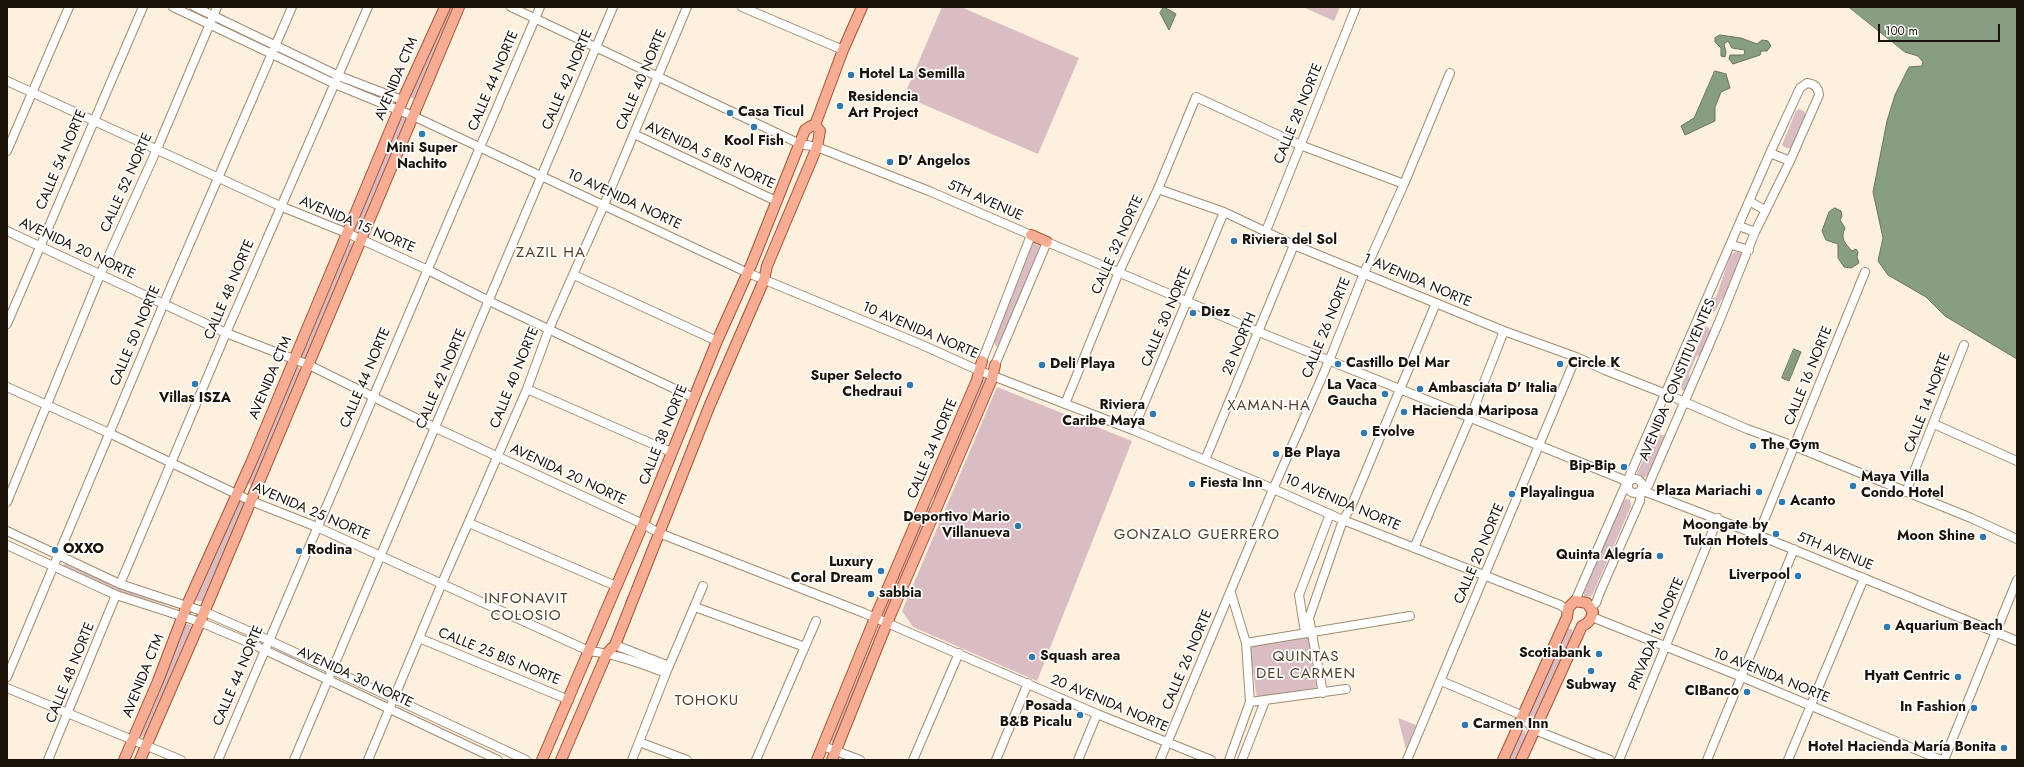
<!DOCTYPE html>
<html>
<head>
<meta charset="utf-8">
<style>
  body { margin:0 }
  #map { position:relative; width:2024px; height:767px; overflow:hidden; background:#fef0de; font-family:Jost,sans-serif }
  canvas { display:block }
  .frame { position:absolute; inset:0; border:8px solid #1b1309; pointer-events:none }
  .scale { position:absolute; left:1878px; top:24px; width:122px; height:18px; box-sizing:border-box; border:2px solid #1b1309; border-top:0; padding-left:5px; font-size:12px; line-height:14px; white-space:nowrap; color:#1b1309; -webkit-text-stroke:3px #fff; paint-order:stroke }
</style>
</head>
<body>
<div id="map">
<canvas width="2024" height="767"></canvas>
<div class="frame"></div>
<div class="scale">100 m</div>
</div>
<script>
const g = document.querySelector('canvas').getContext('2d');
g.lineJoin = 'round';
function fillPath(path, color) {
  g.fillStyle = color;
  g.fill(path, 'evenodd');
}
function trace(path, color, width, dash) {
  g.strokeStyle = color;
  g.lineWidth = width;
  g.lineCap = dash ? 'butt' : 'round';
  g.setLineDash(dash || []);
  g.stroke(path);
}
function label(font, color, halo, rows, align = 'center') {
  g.font = font + ' Jost,sans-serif';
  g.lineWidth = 3.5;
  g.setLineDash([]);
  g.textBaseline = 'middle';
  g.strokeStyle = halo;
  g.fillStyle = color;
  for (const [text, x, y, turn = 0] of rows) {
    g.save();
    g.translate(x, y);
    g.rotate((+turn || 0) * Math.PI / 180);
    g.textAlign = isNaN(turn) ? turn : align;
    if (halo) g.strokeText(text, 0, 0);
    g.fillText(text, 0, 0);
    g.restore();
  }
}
const green = new Path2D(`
  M449,7H454L415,99L410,97Z
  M942,7H961L1079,58L1038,154L904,96Z
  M1303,7H1340L1334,21Z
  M1799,109L1804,111L1806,117L1792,148H1786L1782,145L1796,111Z
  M404,116L407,118L358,232L355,231V227L401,118Z
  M352,243L354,244L352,248L307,356L305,358L302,357V354L349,244Z
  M1033,243L1040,246L999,344L996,347L994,341Z
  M1738,251L1743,255L1729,293L1722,299L1715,311L1710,313L1708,309L1713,298L1716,297L1731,254Z
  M1707,326L1711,331L1702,354L1696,357L1689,374V382L1685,391L1682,390L1681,386L1702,337L1701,331Z
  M297,367L300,369L301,372L254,485L251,486L248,483Z
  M984,375L987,376L935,499L933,496Z
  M997,387L1132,441L1037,681L913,627L902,611Z
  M1660,434L1665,436L1648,475L1643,478L1637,473L1649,447Z
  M242,499L245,503L203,601H198L196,600L240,501Z
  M1626,499L1630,500L1631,506L1592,596L1584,597V592L1621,504Z
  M928,506L931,508L886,615L884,616L882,614Z
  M65,564L119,587L180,607V609L117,591L63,567L62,565Z
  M186,624L191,625V627L145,736L139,737Z
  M879,627V630L834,742H832L831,739Z
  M1568,629H1572L1573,633L1535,715L1530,718L1531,710Z
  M1308,635L1317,691L1257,699L1249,645Z
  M1398,718L1416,725L1406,750Z
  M1525,730L1526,736L1515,760H1509L1520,734Z`);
const water = new Path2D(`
  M1164,7L1176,14L1169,30L1160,13Z
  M1849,7H2017V359L1945,316L1926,297L1888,275L1878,261L1883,238L1873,192L1887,121L1895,95L1909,67L1922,66L1923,62L1918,56L1905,52Z
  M1720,35L1741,38L1757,44L1762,40L1768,41L1771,46L1767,51H1761L1760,55L1733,64L1729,59L1730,55H1744L1745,50L1732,48L1728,41L1724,44L1726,52L1725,57L1721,56V48L1715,42V38Z
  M1715,71L1726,74L1730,88L1721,92L1715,107V121L1685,135L1681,126L1694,118Z
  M1835,208L1841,211L1842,216L1840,220L1845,228C1840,239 1845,243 1852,251L1856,249L1858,252L1857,257L1859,263L1851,268L1844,267L1838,258V244L1826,240L1822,231L1829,212Z
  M1794,349L1801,352L1789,381L1782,378Z`);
const minor = new Path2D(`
  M173,7L335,84L413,116L748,273L920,344L980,371L1133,430L1262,484L1343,520L1560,605L1567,610
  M195,7L339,76L402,100
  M511,7L800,144L817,147L929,191L1031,235L982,361
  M742,7L843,50
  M7,81L280,206L347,233L428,270L489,301L694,398
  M634,134L776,201
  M7,151L69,7
  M1770,153L1790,161
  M1158,189L1224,212L1294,245L1504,331L1576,357L1605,370L1666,394L1747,429L1794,446L1971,518L2017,539
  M1749,201L1765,210
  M1739,226L1755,232
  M7,231L226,333L309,365L436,428L643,524L659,533L864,613L1097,714L1211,760
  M1266,231L1356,7
  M1732,245L1749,250
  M574,275L717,341
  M7,324L143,7
  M995,365L1047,242L1259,332L1629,482
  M7,387L109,433L251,501L317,527L589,651C616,654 640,663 666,673
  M527,389L671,452
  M1065,404L1119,272L1158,189L1196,97L1300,145L1404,184
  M1934,424L2017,461
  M1133,430L1224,212
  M1205,460L1294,245
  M1628 486a7 7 0 1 1 14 0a7 7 0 1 1-14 0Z
  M1641,490L1758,535L2017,641
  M1906,492L1964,345
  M7,502L100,275L157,149L217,7
  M469,523L616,586
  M7,531L120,584L205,612L253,633L526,760
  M1758,535L1865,272
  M7,545L116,595L200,622L250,643L498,760
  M1414,548L1470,418L1504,331
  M120,584L226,333L368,7
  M1575,601L1770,153L1800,88L1807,83C1815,84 1818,87 1819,95L1790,161L1755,232L1719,322L1648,486L1641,490L1640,501L1600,592L1596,603L1591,607
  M695,607L805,647
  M1592,617L1742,677L1941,760
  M1305,632L1299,595L1330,514
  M419,638L569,700
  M1246,643L1410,616
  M615,645L669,666
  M7,677L164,303L292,7
  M1441,681L1519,714L1535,730L1610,760
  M7,688L181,760
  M1323,693L1309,618L1343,520L1351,507L1436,303
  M1250,702L1346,689
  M639,742L687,760
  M823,746L860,760
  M48,760L116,595
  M218,760L540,7
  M294,760L613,7
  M368,760L442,583L527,389L549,329L604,205L687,7
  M632,760L666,673L703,586
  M756,760L816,621
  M913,760L959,653
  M996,760L1028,683
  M1078,760L1097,714
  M1160,760L1271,494L1329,361L1364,273L1404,184L1450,73
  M1229,760L1250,702L1246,643L1231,593
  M1242,760L1265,701
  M1407,760L1576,357
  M1619,760L1718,518
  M1707,760L1794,549
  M1788,760L1864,578
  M1944,760L2017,580`);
const major = new Path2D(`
  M815,125L843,50L862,7
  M1031,235L1047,242
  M124,760L158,681L187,605L251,463L404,97L445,7
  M140,760L200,622L459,7
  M542,760L643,524L717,341L752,263L805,130L811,126L815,125
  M561,760L607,653L615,645L709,407L764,280L767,266L817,147L820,131L815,125
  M817,760L875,618L977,380L982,361
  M832,760L887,623L992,379L995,365
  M1503,760L1567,617L1568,608L1575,601L1587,603L1593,612C1591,619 1589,623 1582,626L1521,760`);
const markers = [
  [851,75,4,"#3178ad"],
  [840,106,4,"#3178ad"],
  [730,113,4,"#3178ad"],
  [754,127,4,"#3178ad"],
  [422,134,4,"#3178ad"],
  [890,162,4,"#3178ad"],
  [1234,241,4,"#3178ad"],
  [1193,313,4,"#3178ad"],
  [1338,364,4,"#3178ad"],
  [1560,364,4,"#3178ad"],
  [1042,365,4,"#3178ad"],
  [195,384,4,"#3178ad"],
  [910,385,4,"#3178ad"],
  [1420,389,4,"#3178ad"],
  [1385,394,4,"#3178ad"],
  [1404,412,4,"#3178ad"],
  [1153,414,4,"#3178ad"],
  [1364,433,4,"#3178ad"],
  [1753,446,4,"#3178ad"],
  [1276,454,4,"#3178ad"],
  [1624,467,4,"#3178ad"],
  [1192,484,4,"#3178ad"],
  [1853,486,4,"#3178ad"],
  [1759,492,4,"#3178ad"],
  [1512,494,4,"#3178ad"],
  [1782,502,4,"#3178ad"],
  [1018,526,4,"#3178ad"],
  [1776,534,4,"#3178ad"],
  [1983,537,4,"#3178ad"],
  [55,550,4,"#3178ad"],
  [299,551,4,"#3178ad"],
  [1660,556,4,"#3178ad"],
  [881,571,4,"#3178ad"],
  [1798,576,4,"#3178ad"],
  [871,594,4,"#3178ad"],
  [1887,627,4,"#3178ad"],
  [1599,654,4,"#3178ad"],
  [1032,657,4,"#3178ad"],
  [1591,671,4,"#3178ad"],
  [1958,677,4,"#3178ad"],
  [1747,692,4,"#3178ad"],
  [1974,708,4,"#3178ad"],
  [1080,715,4,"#3178ad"],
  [1465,725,4,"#3178ad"],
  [2004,748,4,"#3178ad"]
];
const poiNames = [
  ["Hotel La Semilla",859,75],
  ["Residencia",848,98],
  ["Art Project",848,114],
  ["Casa Ticul",738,113],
  ["Kool Fish",754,142,"center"],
  ["Mini Super",422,149,"center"],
  ["Nachito",422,165,"center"],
  ["D' Angelos",898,162],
  ["Riviera del Sol",1242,241],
  ["Diez",1201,313],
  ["Castillo Del Mar",1346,364],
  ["Circle K",1568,364],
  ["Deli Playa",1050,365],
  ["Super Selecto",902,377,"right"],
  ["Chedraui",902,393,"right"],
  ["La Vaca",1377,386,"right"],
  ["Gaucha",1377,402,"right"],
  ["Ambasciata D' Italia",1428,389],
  ["Villas ISZA",195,399,"center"],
  ["Riviera",1145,406,"right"],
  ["Caribe Maya",1145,422,"right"],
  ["Hacienda Mariposa",1412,412],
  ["Evolve",1372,433],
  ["The Gym",1761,446],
  ["Be Playa",1284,454],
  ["Bip-Bip",1616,467,"right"],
  ["Maya Villa",1861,478],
  ["Condo Hotel",1861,494],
  ["Fiesta Inn",1200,484],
  ["Plaza Mariachi",1751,492,"right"],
  ["Playalingua",1520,494],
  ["Acanto",1790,502],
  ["Deportivo Mario",1010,518,"right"],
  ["Villanueva",1010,534,"right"],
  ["Moongate by",1768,526,"right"],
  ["Tukan Hotels",1768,542,"right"],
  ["Moon Shine",1975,537,"right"],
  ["OXXO",63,550],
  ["Rodina",307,551],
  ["Quinta Alegría",1652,556,"right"],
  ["Luxury",873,563,"right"],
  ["Coral Dream",873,579,"right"],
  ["Liverpool",1790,576,"right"],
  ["sabbia",879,594],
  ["Aquarium Beach",1895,627],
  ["Scotiabank",1591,654,"right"],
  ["Squash area",1040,657],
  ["Hyatt Centric",1950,677,"right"],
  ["Subway",1591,686,"center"],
  ["CIBanco",1739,692,"right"],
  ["Posada",1072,707,"right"],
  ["B&B Picalu",1072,723,"right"],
  ["In Fashion",1966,708,"right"],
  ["Carmen Inn",1473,725],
  ["Hotel Hacienda María Bonita",1996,748,"right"]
];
const streetNames = [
  ["AVENIDA CTM",397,79,-67],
  ["CALLE 42 NORTE",568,80,-67],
  ["CALLE 40 NORTE",642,80,-67],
  ["CALLE 44 NORTE",494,81,-67],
  ["CALLE 28 NORTE",1299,114,-68],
  ["AVENIDA 5 BIS NORTE",710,156,25],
  ["CALLE 54 NORTE",62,160,-67],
  ["CALLE 52 NORTE",127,183,-66],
  ["10 AVENIDA NORTE",624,200,25],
  ["5TH AVENUE",985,201,24],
  ["AVENIDA 15 NORTE",357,225,23],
  ["CALLE 32 NORTE",1118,245,-66],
  ["AVENIDA 20 NORTE",77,249,25],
  ["1 AVENIDA NORTE",1417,281,23],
  ["CALLE 48 NORTE",230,290,-67],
  ["CALLE 30 NORTE",1167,317,-67],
  ["CALLE 26 NORTE",1327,328,-68],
  ["10 AVENIDA NORTE",920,331,23],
  ["CALLE 50 NORTE",136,336,-67],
  ["28 NORTH",1240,344,-67],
  ["CALLE 16 NORTE",1809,376,-68],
  ["AVENIDA CTM",271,378,-67],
  ["CALLE 44 NORTE",366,378,-67],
  ["CALLE 40 NORTE",515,378,-68],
  ["CALLE 42 NORTE",442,379,-67],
  ["AVENIDA CONSTITUYENTES",1678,380,-67],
  ["CALLE 14 NORTE",1928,403,-69],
  ["CALLE 38 NORTE",664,435,-68],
  ["CALLE 34 NORTE",933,449,-67],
  ["AVENIDA 20 NORTE",568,475,25],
  ["10 AVENIDA NORTE",1342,503,23],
  ["AVENIDA 25 NORTE",311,512,23],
  ["5TH AVENUE",1835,552,22],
  ["CALLE 20 NORTE",1480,554,-67],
  ["PRIVADA 16 NORTE",1657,634,-67],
  ["CALLE 25 BIS NORTE",499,657,22],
  ["CALLE 26 NORTE",1188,660,-67],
  ["CALLE 48 NORTE",71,673,-68],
  ["AVENIDA CTM",144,676,-68],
  ["CALLE 44 NORTE",239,676,-67],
  ["10 AVENIDA NORTE",1771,676,22],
  ["AVENIDA 30 NORTE",355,678,25],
  ["20 AVENIDA NORTE",1109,704,23]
];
const neighbourhoodNames = [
  ["ZAZIL HA",551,253],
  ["XAMAN-HA",1269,406],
  ["GONZALO GUERRERO",1197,535],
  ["INFONAVIT",526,599],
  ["COLOSIO",526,616],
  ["QUINTAS",1306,657],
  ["DEL CARMEN",1306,674],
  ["TOHOKU",707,701]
];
fillPath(green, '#d9bdc2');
fillPath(water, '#879e83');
trace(water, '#67745e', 1);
trace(minor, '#a08b70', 10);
trace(major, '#a55435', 12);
trace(minor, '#fff', 8);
trace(major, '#f6ad94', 10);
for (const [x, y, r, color] of markers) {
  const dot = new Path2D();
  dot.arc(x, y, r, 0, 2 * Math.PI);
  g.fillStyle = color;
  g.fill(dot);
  trace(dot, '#fff', 1.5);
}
label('bold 14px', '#1b1309', '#fff', poiNames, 'left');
label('14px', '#1b1309', '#fff', streetNames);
g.letterSpacing = '1px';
label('15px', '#524027', '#fff', neighbourhoodNames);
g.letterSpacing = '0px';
</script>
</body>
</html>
